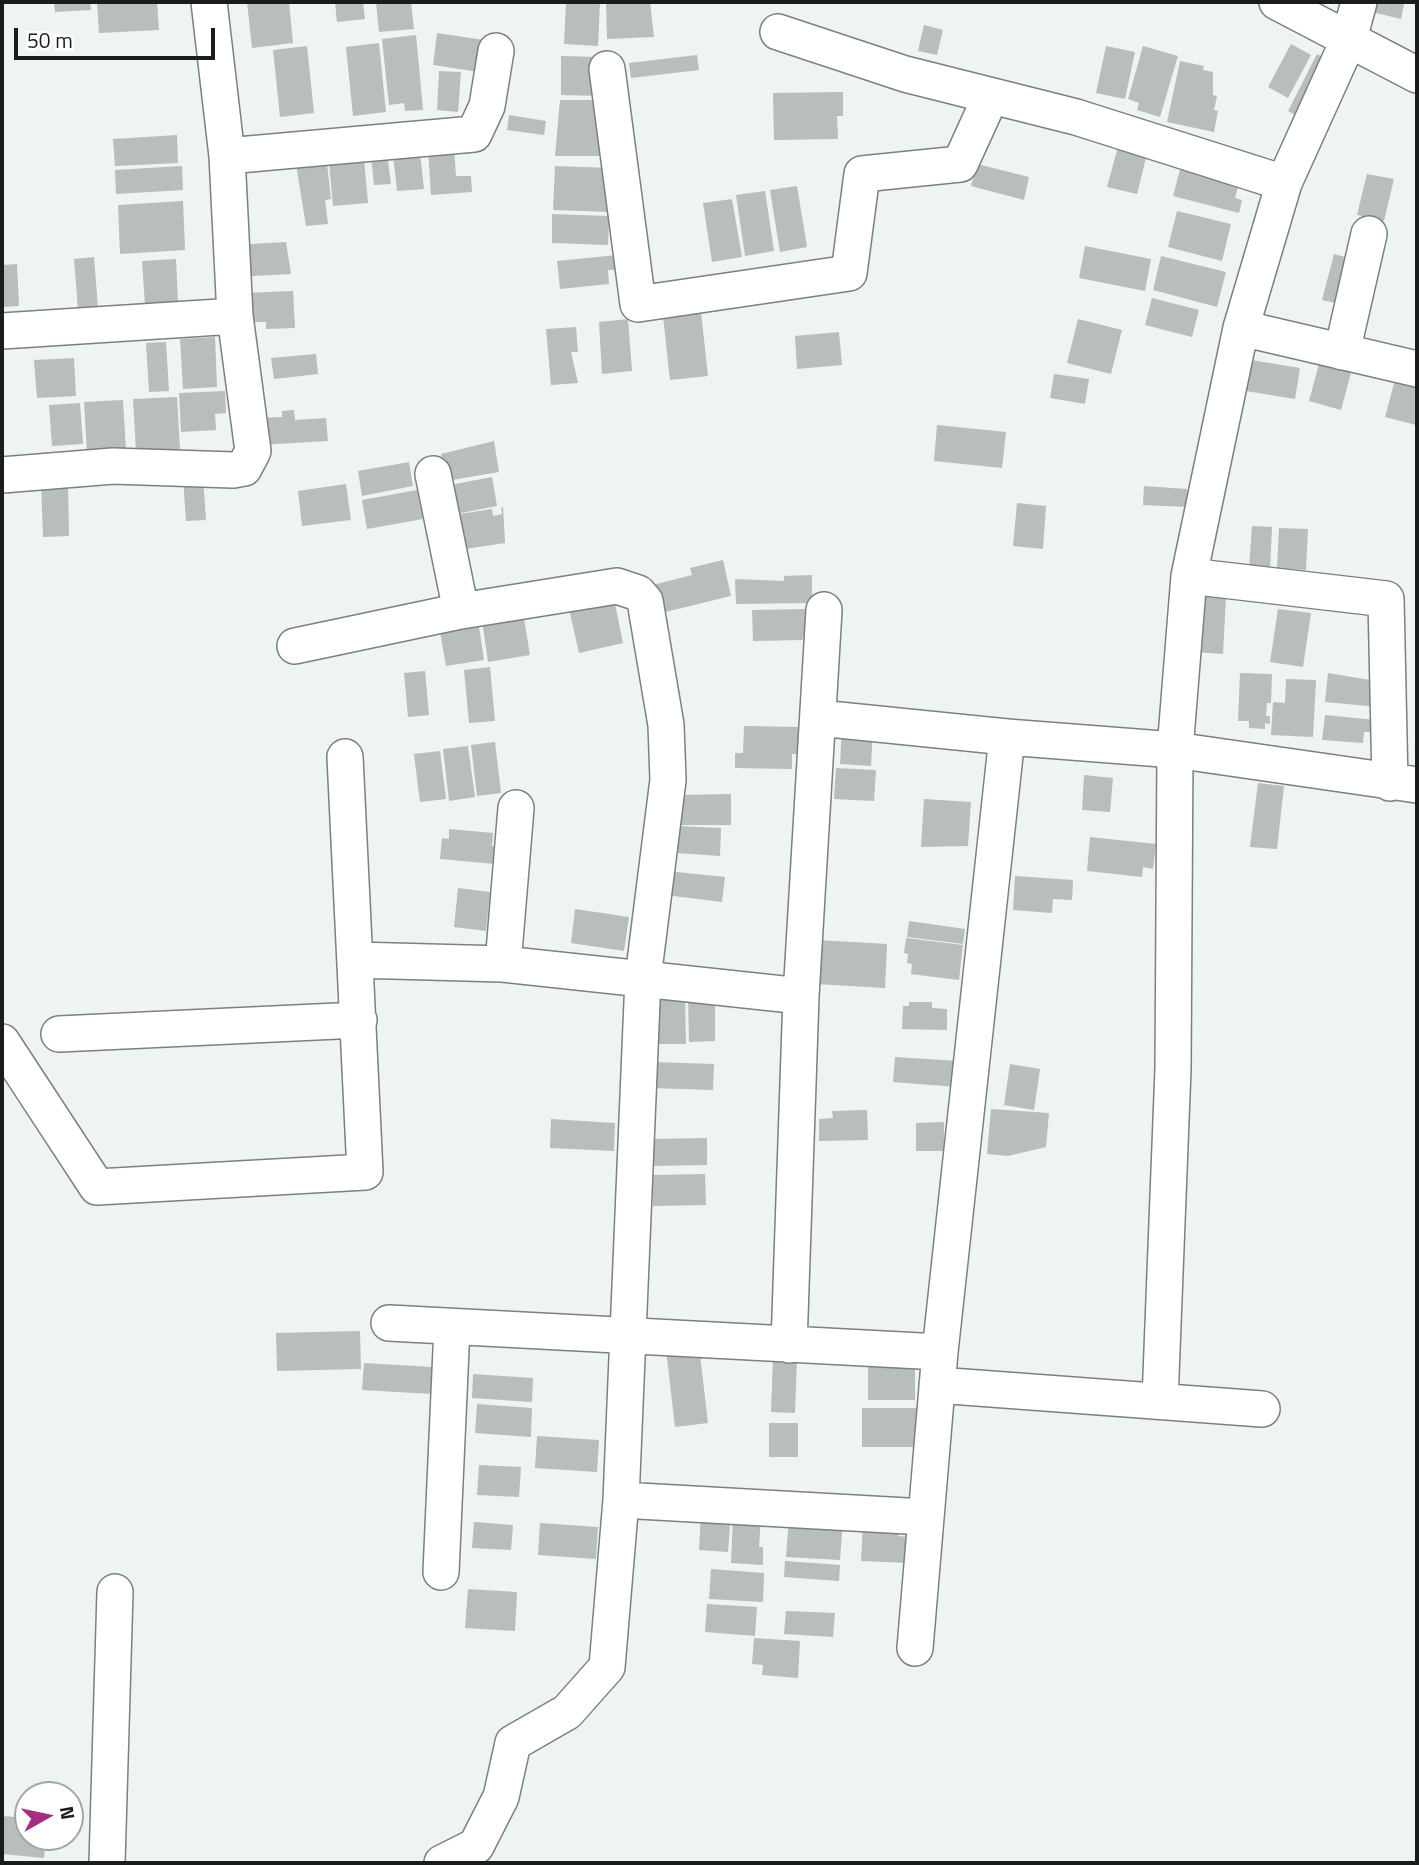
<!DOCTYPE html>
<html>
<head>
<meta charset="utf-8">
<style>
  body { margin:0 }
  #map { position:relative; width:1419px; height:1865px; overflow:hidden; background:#edf4f1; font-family:"Titillium Web",sans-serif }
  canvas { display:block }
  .frame { position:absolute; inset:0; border:4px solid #1b1d1c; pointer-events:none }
  .north { position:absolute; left:14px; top:1781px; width:70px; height:70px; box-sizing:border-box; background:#fff; border:2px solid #a4a5a4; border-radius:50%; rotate:81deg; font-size:19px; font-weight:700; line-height:28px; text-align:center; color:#1b1d1c }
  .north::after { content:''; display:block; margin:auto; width:24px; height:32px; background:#a82d80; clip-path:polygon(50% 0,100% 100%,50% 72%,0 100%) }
  .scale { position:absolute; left:14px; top:28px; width:201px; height:32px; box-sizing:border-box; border:4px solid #1b1d1c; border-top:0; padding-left:9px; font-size:21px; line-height:24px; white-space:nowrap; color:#1b1d1c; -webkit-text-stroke:5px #fff; paint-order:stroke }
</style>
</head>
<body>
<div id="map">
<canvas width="1419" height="1865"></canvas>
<div class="frame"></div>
<div class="north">N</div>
<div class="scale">50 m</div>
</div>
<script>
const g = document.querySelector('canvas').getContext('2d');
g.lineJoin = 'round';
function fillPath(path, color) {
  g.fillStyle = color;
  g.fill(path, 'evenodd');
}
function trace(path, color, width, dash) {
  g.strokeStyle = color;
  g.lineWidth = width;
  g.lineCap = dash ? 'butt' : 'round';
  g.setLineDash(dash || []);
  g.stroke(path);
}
const building = new Path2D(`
  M54,2H90L91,10L55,12Z
  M97,2H157L159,30L99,33Z
  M247,2H289L293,43L252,48Z
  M335,2H363L365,19L337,22Z
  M376,2H411L414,29L379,32Z
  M566,2H600L598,46L564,44Z
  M606,2H650L654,37L607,39Z
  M1366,2L1404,4L1401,19L1364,10Z
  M924,25L943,30L937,55L918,51Z
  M437,33L484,40L479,72L433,65Z
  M416,35L423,110L405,111L404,103L389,105L382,39Z
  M379,43L386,112L353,116L346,47Z
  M1291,44L1311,55L1288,98L1268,87Z
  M307,46L314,113L280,117L273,50Z
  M1106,46L1135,52L1125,99L1096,93Z
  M1143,46L1178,56L1160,117L1137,110L1139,103L1128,99Z
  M1317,54L1334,63L1304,120L1288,111Z
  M697,55L699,70L631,78L629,63Z
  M561,56L601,57V96L561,95Z
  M1180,61L1204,66L1203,70L1213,72V95L1217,96L1214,110L1218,111L1214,132L1167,122Z
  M439,71L461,72L458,112L437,110Z
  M843,92V116H837L838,139L774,140L773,93Z
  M560,100H603V156H555Z
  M509,115L546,121L544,135L507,130Z
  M177,135L178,163L115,166L113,139Z
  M1119,143L1148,150L1137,194L1107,187Z
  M419,144L424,189L397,191L392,146Z
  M386,146L391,184L374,185L370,148Z
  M454,147L456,176H471L472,192L431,195L428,149Z
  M363,148L368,203L333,206L328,151Z
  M326,155L331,199L325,200L328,224L306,226L295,158Z
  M1183,158L1239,183L1235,198L1242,200L1239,213L1173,196Z
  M977,164L1029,177L1024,200L971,186Z
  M182,166L183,190L116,194L115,170Z
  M555,166L610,168L609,212L553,210Z
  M1367,174L1394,179L1384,221L1357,215Z
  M797,186L807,247L780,252L770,190Z
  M765,191L774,251L745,256L736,195Z
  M732,199L742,257L712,262L703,203Z
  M183,201L185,250L120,254L118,205Z
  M1177,211L1231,224L1222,261L1168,247Z
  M552,214L609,216L608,245L552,243Z
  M286,242L291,274L235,277L233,245Z
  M1085,246L1151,259L1145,291L1079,278Z
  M1334,254L1352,259L1340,304L1322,300Z
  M617,255L619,270H608L609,284L560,289L557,261Z
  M1161,256L1226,272L1217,307L1153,290Z
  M94,257L98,308L78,310L74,259Z
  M176,259L178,302L145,305L142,261Z
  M17,264L19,306L2,307V265Z
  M293,291L295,328L266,329V322H247L245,293Z
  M1152,298L1199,310L1192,337L1145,325Z
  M700,303L708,376L670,380L662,307Z
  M628,319L632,371L602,374L599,322Z
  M1078,319L1122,330L1111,374L1067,363Z
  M576,327L578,352H571L578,383L551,385L546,329Z
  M839,332L842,365L797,369L795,336Z
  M215,337L217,387L183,389L180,339Z
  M166,342L169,391L149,392L146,343Z
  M316,354L318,374L274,379L271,358Z
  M74,358L76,396L37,398L34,360Z
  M1245,359L1300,368L1295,399L1240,390Z
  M1320,360L1352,369L1341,410L1309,401Z
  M1054,374L1089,379L1085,404L1050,398Z
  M1396,376L1417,381L1416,425L1385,417Z
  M225,391L226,413L215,414L216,430L181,432L179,393Z
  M177,397L180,449L136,451L133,399Z
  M123,400L126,450L87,453L84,402Z
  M80,403L83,444L52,446L49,405Z
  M294,410L295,420L326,418L328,441L261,445L259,418L282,417V411Z
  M937,425L1006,432L1002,468L934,461Z
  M494,441L499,472L446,481L441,454Z
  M409,462L413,486L362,496L358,471Z
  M203,477L206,520L186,521L183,478Z
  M492,477L497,506L456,514L450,485Z
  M68,482L69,536L43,537L41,483Z
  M346,484L351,520L302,526L298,491Z
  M1144,486L1187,489V507L1143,505Z
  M417,490L423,519L367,529L362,500Z
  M1017,503L1046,506L1043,549L1013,546Z
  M503,507L505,543L459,550L453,515L492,509L493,516L502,514L501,508Z
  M1252,526L1272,527L1270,571L1249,569Z
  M1279,528L1308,529L1306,570L1277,568Z
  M723,560L731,596L657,614L649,586L692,575L690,568Z
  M812,575V603L736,604L735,579L784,581V576Z
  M613,594L623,643L579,653L568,604Z
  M1198,595L1226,596L1223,654L1195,652Z
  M808,609L809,630L802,640L753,641L752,610Z
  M1278,609L1311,613L1303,667L1270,662Z
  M477,613L484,660L446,666L438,620Z
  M523,613L530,655L488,662L482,620Z
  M490,667L495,721L469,723L464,670Z
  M425,671L429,715L408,717L404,673Z
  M1240,673L1272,674L1271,703H1267L1266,716H1270V724L1265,723V729L1249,728V721H1238Z
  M1328,673L1370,680L1379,707L1325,702Z
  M1286,679L1316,680L1313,737L1271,735L1273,702L1285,703Z
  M1325,715L1376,720L1375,732H1364L1363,743L1322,740Z
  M744,726L800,727L799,754H792V769L735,768V753H743Z
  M842,727L873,729L871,766L840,764Z
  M495,742L501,793L477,796L471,745Z
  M468,746L475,797L449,801L443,749Z
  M440,751L446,799L420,802L414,754Z
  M836,768L876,770L874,801L834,799Z
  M1084,775L1113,778L1110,812L1082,810Z
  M1258,783L1284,786L1277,849L1250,847Z
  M731,794V825H680L679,795Z
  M924,799L971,802L968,846L921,847Z
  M679,826L721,828L720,856L677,853Z
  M449,829L493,833L492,846H497L495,864L440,859L442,838L449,839Z
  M1090,837L1156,844L1153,869L1143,867L1142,877L1087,871Z
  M667,871L725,877L722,902L665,895Z
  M1015,876L1073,880L1072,900L1053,899L1052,913L1013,910Z
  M458,888L490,892L486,931L454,927Z
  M575,909L629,917L624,951L571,943Z
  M909,921L965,929L963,944L907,937Z
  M906,938L963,945L959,980L911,974L912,964L907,963L908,954L904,953Z
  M818,940L887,944L885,988L816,984Z
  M688,996H715V1041L689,1042Z
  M656,999H685L686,1044H657Z
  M909,1002H932V1008L947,1009V1030L902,1029L903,1006H909Z
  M895,1057L958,1061L957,1087L893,1082Z
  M652,1062L714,1064L713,1090L651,1088Z
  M1010,1064L1040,1069L1034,1110L1004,1105Z
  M991,1109L1049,1113L1046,1147L1008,1156L987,1154Z
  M867,1110L868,1140L819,1141V1119L833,1118L832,1111Z
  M551,1119L615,1123L614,1151L550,1148Z
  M944,1122V1151H916V1123Z
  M707,1138V1165L649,1166L648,1139Z
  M705,1174L706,1205L653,1206L652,1175Z
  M360,1331L361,1369L277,1371L276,1333Z
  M699,1346L708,1423L675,1427L666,1350Z
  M773,1359H797L795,1413L771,1412Z
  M364,1363L433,1367L432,1394L362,1390Z
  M868,1363H915V1400H868Z
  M473,1374L533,1378L532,1402L472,1398Z
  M477,1404L532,1408L531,1437L475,1433Z
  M862,1408H917L918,1447H862Z
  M769,1423H798V1457H769Z
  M537,1436L599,1440L597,1472L535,1468Z
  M479,1465L521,1467L519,1497L477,1495Z
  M701,1511L731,1512L728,1552L699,1550Z
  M733,1516L761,1518L759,1547H763V1565L731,1563Z
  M789,1517L843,1520L840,1560L786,1557Z
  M474,1522L513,1525L511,1550L472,1548Z
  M540,1523L598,1527L596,1559L538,1555Z
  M863,1524L898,1526V1536L911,1537L909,1563L861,1561Z
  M785,1561L840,1565L839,1581L784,1577Z
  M711,1569L764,1573L763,1602L709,1599Z
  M468,1589L517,1592L515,1631L465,1628Z
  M707,1604L757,1607L755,1636L705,1632Z
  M786,1611L835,1613L833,1637L784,1634Z
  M754,1638L800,1641L798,1678L762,1675L763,1665L752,1664Z
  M2,1816L28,1818V1837H46L44,1858L2,1854Z`);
const minor = new Path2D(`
  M1277,2L1417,75
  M778,32L905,74L1076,117L1284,183L1241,328L1189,576L1175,750L1173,1069L1160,1401
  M607,69L638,304L849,273L862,174L960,164L991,96
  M227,156L474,134L487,106L496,51
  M1284,183L1349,39L1359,2
  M1241,328L1417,369
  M2,331L235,316
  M1342,352L1369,234
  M433,474L461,611
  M2,475L113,466L233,470L244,468L253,451L235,316L227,156L209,2
  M1189,576L1386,599L1390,783
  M295,646L461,611L617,586L638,593L645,601L666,725L668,780L643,978L621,1500L607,1667L567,1712L513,1743L501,1797L476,1846L442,1863
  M819,718L1007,737
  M355,960L503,964L801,996
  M503,964L516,808
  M59,1034L359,1020
  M2,1042L97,1187L365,1172L345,757
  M389,1323L940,1352
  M789,1345L801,996L824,610
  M937,1385L1262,1409
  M621,1500L925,1517
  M441,1572L452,1327
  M915,1648L940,1352L1007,737L1175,750L1417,785
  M107,1863L115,1592`);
fillPath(building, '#b7bebb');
trace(minor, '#7b817e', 38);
trace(minor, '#fff', 35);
</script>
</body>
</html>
